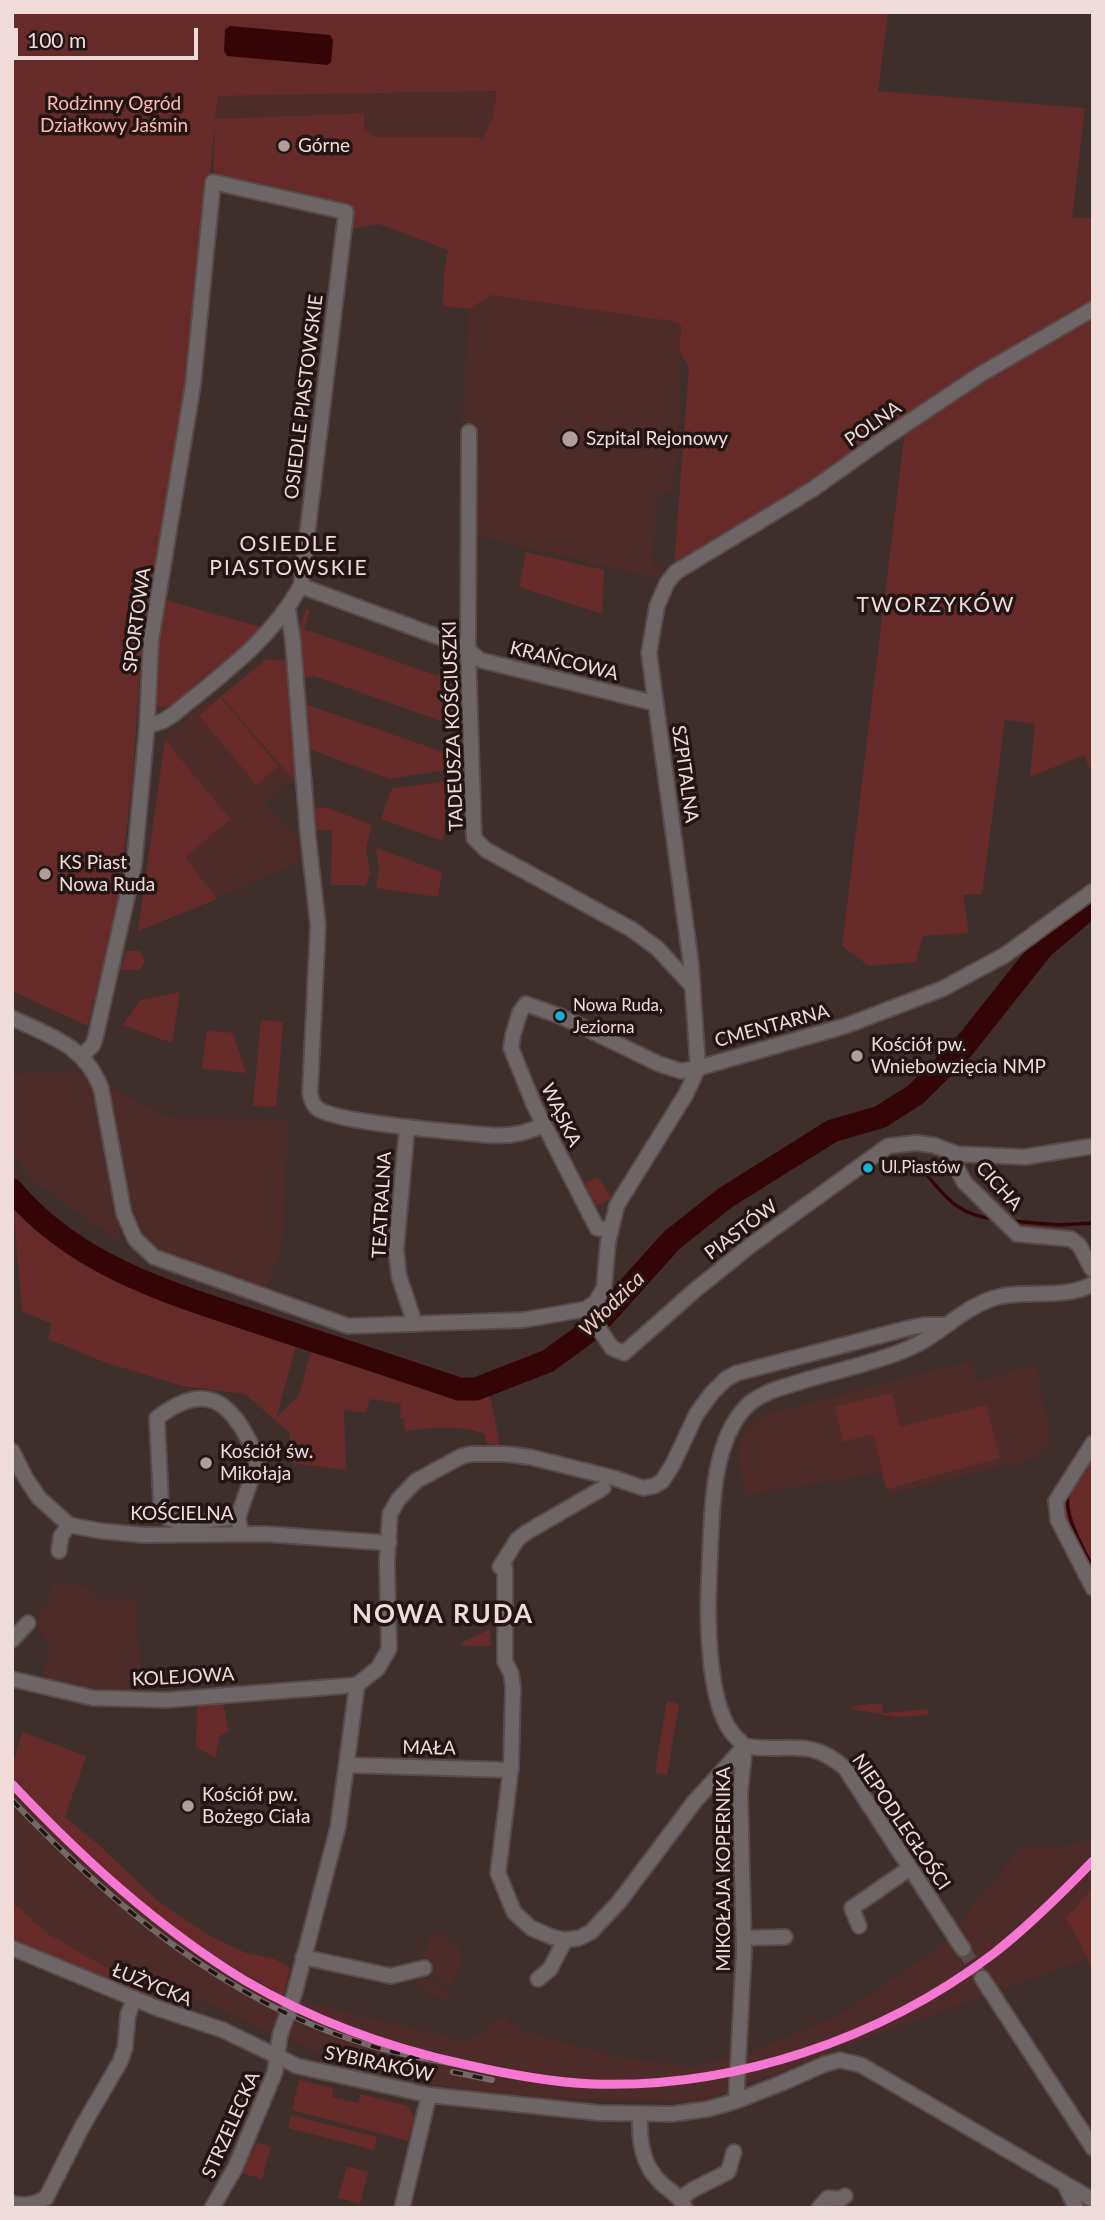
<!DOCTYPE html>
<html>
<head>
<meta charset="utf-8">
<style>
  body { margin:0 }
  #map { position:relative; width:1105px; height:2220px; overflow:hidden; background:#3e2e2c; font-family:Lato,sans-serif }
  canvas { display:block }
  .frame { position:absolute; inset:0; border:14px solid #efdbd9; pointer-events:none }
  .scale { position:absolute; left:14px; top:28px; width:184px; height:32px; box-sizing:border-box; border:4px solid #efdbd9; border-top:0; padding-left:9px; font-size:21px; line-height:24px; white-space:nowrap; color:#efdbd9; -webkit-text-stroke:5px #221514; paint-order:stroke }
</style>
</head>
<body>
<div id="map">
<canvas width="1105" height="2220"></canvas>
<div class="frame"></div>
<div class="scale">100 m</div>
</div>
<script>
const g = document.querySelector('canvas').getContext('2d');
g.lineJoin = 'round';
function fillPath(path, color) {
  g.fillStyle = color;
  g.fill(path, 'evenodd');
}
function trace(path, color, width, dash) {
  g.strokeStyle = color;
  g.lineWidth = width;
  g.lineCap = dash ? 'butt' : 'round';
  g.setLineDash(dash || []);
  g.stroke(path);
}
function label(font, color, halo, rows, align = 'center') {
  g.font = font + ' Lato,sans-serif';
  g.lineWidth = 7;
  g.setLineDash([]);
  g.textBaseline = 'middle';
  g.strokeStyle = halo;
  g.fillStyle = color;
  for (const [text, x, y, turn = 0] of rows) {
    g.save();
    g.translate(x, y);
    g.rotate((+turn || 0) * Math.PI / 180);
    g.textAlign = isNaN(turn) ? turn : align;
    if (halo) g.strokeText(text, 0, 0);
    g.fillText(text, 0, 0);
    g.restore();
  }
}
const built = new Path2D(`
  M497,91L492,118L484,139L473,137H374L364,129V113L216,119L217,96Z
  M491,295H522L677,322L682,327L679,448L672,491L659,492L651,565L666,567L657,579L475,535L474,448L460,451L461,430L469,309Z
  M264,659L288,661L299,775L266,803L303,846L297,864L138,931L165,737L205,703L217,700Z
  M65,1071L87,1074L92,1085L122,1244L33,1181L12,1155V1078L21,1073Z
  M92,1079L169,1117L288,1120L283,1242L266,1290L156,1252L141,1234L131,1211Z
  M969,1361L979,1381L1036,1364L1051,1439L1038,1458L887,1495L881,1473L745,1495L737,1451L747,1429L763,1415Z
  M53,1582L92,1587L91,1595L107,1599L135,1598L143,1691H90L40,1682L50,1647L35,1619L46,1605Z
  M12,1767L153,1906L283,1996L467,2041L504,2016L518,2029L616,2057L694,2066L755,2050L841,2014L942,1945L989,1885L1022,1847L1064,1846L1083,1842L1093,1830V1951L1082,1961L851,2044L703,2101L515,2098L464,2091L361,2069L263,2030L198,1998L189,2012L12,1925Z
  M446,1933L447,1943L459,1944L462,1962L451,1988L420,1967L431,1934Z
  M419,1974L450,1993L445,2002L414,1983Z`);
const green = new Path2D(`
  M12,12H888L878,91L1085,108L1072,218H1093V776L1084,755L1030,777L1035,724L1005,720L982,894L963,895L969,933L923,936L916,962L869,966L842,946L905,431L676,572L675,553L689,367L679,350L682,327L677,322L491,295L469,309L443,306L444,271L448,250L379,224L344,230L346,213L213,182L215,122L187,421L151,640L141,657L132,784L118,902L88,1026L12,991ZM497,91L492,118L483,139L473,137H374L364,129V113L215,119L218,96Z
  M526,552L604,570L602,614L519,587Z
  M162,599L264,628L166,709L157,705L150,689Z
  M306,609L310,610L304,629L438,676L445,658L447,659L455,726L314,676L302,678L295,640Z
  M267,659L285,661L297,775L293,779L221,696Z
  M220,697L278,766L257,785L199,716Z
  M302,703L443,752L446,770L390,779L306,748Z
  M165,740L230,819L185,858L217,899L138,931Z
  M449,781L443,841L381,819L392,788Z
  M311,808H328L372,825L366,848L370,873L366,885H331L332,830H312Z
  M376,848L442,872L438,897L376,888L379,869Z
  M126,951H140L145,960L141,970H121Z
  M180,992L172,1043L122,1025L141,1000Z
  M261,1020L283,1022L276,1107L253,1106Z
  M207,1030L233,1033L246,1073L202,1069Z
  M598,1177L612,1199L595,1206L584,1184Z
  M12,1190C78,1269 178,1296 272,1327C334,1347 397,1368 459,1389H476L488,1385L500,1446L485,1443V1435C467,1424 426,1428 405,1431L404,1418L400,1419L401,1404L370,1399L366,1413L344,1410L346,1470L293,1463L289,1432L245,1394L182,1386L104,1362L48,1339L52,1324L22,1311ZM296,1347L311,1351L299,1395L276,1418Z
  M892,1393L900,1427L986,1405L1000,1458L887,1489L873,1434L843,1442L835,1407Z
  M1093,1443V1588L1058,1520L1071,1476Z
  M490,1629L491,1646H463L461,1643Z
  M667,1701L679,1704L667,1775L655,1773Z
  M882,1703L883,1713L928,1709L929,1715L896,1717L853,1709L852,1706Z
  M223,1704L229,1731L220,1736L215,1758L196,1747L197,1706Z
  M22,1732L86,1756L65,1817L99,1845L159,1902L208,1935L246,1953L275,1959L290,1968L283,1996C247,1975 211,1955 177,1930C116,1886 63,1832 12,1776V1758L14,1760Z
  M1093,1887V1974L1080,1941L1066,1919Z
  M12,1902L48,1934L168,2004L157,2008L12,1938Z
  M299,2080L333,2088L332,2097L358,2103L361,2094L408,2106L414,2117L408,2141L292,2110Z
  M291,2115L377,2137L374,2150L288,2128Z
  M257,2143L271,2147L262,2179L241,2173Z
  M347,2166L368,2172L360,2204L338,2198Z`);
const water = new Path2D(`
  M230,26L330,35L333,40L331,62L328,65L227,56L224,51L225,30Z`);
const stream = new Path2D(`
  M880,1117L887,1125
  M918,1164C942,1193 956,1216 996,1219
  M1011,1221L1059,1225L1093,1223
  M1068,1493C1064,1519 1083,1546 1093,1569`);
const river = new Path2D(`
  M12,1190C78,1269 179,1296 272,1327C334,1347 397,1368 459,1389H476L548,1361L592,1329L672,1240L725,1198L832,1131L880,1117L915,1095L962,1049L1043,947L1093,905`);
const minorTunnel = new Path2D(`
  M963,1949L982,1978`);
const minor = new Path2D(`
  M469,432L468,650L474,838L486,850L631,929L657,948L693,987
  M301,586L455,643L468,650L480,660L654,703
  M288,609L293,642L308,836L318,925L310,1093C311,1098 313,1105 317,1108C334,1123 458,1132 488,1135C507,1137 527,1133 544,1125
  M12,1018C52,1037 84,1045 101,1088L124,1214L135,1239L154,1257L348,1326L523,1320L586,1309L596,1302L604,1288L608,1242L617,1205L686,1094L698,1068
  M82,1056L93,1045L96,1035L134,866L147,726L151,640L193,385L213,182L346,212L301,586C269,642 223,673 174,714L163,721L147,726
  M698,1068L691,964L649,653L657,606L667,583L676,572L813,489L879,442L981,374L1093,309
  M407,1127L396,1250L399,1276L415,1324
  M957,1154L956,1167L965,1183L1017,1234L1071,1239L1079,1245L1092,1269
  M611,1230L597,1228L534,1105L511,1048L513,1035L520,1012L526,1004L560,1016L659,1064L681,1071L698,1068L845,1026L942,989L1005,955L1093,891
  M586,1309L612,1348L624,1353L694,1291L751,1245L888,1146L916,1143L933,1145L957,1154L1025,1157L1093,1146
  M1093,1443L1056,1501L1058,1520L1093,1588
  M12,1451L25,1477L39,1498L69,1525L101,1531L143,1535L266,1534L389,1543
  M603,1488L527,1532L517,1540L500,1567L505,1568V1662L511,1673L513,1688L511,1767L498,1873L514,1912L531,1928L552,1937L565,1940L579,1938L591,1932L619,1902L695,1801L744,1747
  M238,1517L181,1523L168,1518L161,1504L157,1418C211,1376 236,1408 258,1460L238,1517L241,1533
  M59,1551L61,1536L69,1525
  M12,1640L28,1623
  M12,1679L93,1698L166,1700L357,1685
  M745,1746C787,1754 806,1735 845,1768L963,1949
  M347,1765L511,1770
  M859,1926L852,1908L910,1868
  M744,1938L785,1937
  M12,1948L157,2008L223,2030L297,2066L429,2095L600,2113L672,2114L708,2109L736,2101L782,2083L825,2064L840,2060L861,2065L1093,2200
  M303,1957L391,1976L424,1968
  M982,1978L1093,2148
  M538,1979L550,1969L565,1940
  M736,2101L744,1951L740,1793L745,1746C740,1741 734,1736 730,1730C708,1698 707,1618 709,1579C712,1528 708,1444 747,1406C758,1395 775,1389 790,1385C828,1372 870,1365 907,1349C938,1337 960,1309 994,1298C1027,1288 1061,1301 1093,1284
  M640,2115C639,2141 642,2166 662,2184C671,2192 680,2196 685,2208
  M1064,2183L1076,2208
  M681,2198L694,2189L728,2172L734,2152
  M12,2203C25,2207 34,2204 46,2198L82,2127L120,2062L125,2048L128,2015L134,1999
  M212,2208L235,2168L275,2072L280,2035L294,1995L338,1827L357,1685L378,1668L389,1649L387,1562L390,1514L398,1500L416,1481L462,1456L471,1454H505L530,1457L614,1478L643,1488L654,1486L662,1481L672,1466L697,1413L712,1393L726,1379L737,1373L909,1328L924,1325H944
  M402,2208L429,2095
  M819,2208L828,2198L841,2199L845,2196`);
const rail = new Path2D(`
  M12,1800C108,1901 224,2000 359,2042C395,2054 432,2060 469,2066
  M453,2072L492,2080`);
const rail1 = new Path2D(`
  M12,1784C82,1858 157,1927 244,1980C312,2020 386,2047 463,2064C506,2074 549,2082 592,2084C733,2089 881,2039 993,1954C1029,1926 1061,1894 1093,1861`);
const markers = [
  [284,146,7,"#b19e9c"],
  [570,439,9,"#b19e9c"],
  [45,874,7,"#b19e9c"],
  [560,1016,6,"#13b2d5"],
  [857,1056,7,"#b19e9c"],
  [868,1168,6,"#13b2d5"],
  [206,1463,7,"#b19e9c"],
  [188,1806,7,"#b19e9c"]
];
const busNames = [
  ["Nowa Ruda,",573,1006],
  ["Jeziorna",573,1028],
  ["Ul.Piastów",881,1168]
];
const parkNames = [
  ["Rodzinny Ogród",114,104],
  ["Działkowy Jaśmin",114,126]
];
const poiNames = [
  ["Górne",298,146],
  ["Szpital Rejonowy",586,439],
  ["KS Piast",59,863],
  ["Nowa Ruda",59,885],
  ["Kościół pw.",871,1045],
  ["Wniebowzięcia NMP",871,1067],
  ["Kościół św.",220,1452],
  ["Mikołaja",220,1474],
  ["Kościół pw.",202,1795],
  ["Bożego Ciała",202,1817]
];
const streetNames = [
  ["OSIEDLE PIASTOWSKIE",304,397,-83],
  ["POLNA",873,424,-35],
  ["SPORTOWA",137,620,-82],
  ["KRAŃCOWA",564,661,14],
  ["TADEUSZA KOŚCIUSZKI",453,726,-92],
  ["SZPITALNA",685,774,82],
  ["CMENTARNA",772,1026,-15],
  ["WĄSKA",561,1115,64],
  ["CICHA",999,1186,48],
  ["TEATRALNA",382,1205,-87],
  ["PIASTÓW",741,1230,-37],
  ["KOŚCIELNA",182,1514],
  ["KOLEJOWA",183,1677,-3],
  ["MAŁA",429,1748,1],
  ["NIEPODLEGŁOŚCI",901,1822,56],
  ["MIKOŁAJA KOPERNIKA",724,1869,-90],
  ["ŁUŻYCKA",152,1985,22],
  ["SYBIRAKÓW",379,2064,12],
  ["STRZELECKA",231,2125,-66]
];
const neighbourhoodNames = [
  ["OSIEDLE",289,544],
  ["PIASTOWSKIE",289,568],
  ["TWORZYKÓW",936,605]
];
const waterNames = [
  ["Włodzica",612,1304,-45]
];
const districtNames = [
  ["NOWA RUDA",443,1615]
];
fillPath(built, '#4d2b29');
fillPath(green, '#662b28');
fillPath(water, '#350406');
trace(stream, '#350406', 3.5);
trace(river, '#350406', 23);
trace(minorTunnel, '#594846', 14, [14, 7]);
trace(minor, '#594b49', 18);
trace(minor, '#6e6666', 14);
trace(rail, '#736a68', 6);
trace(rail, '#221514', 3.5, [10]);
trace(rail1, '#f677d1', 9);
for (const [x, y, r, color] of markers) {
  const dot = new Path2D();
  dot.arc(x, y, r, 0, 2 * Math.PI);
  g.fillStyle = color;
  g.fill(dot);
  trace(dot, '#221514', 2.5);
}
label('17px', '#efdbd9', '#221514', busNames, 'left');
label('19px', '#ffbab2', '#221514', parkNames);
label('19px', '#efdbd9', '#221514', poiNames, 'left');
label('19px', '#efdbd9', '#221514', streetNames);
g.letterSpacing = '2px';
label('21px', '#efdbd9', '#221514', neighbourhoodNames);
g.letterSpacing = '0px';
label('italic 21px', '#f6c7c2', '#221514', waterNames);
g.letterSpacing = '2px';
label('bold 26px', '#efdbd9', '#221514', districtNames);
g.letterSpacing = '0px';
</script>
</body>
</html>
